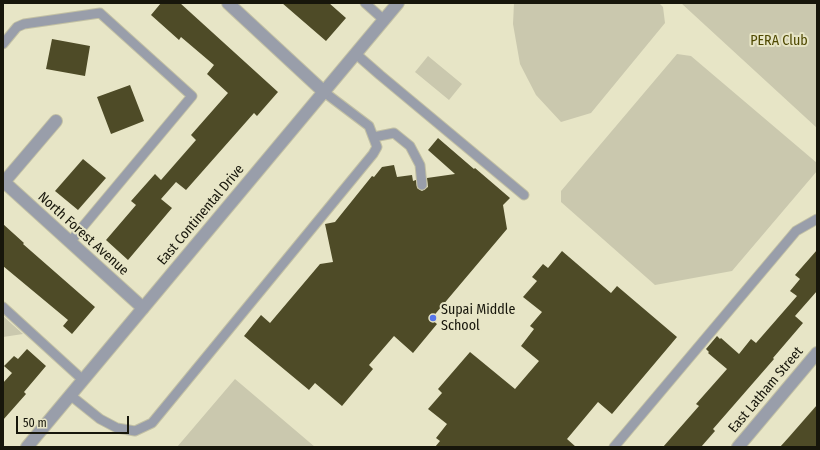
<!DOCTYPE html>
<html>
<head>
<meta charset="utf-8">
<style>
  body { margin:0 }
  #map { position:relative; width:820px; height:450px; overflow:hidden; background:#e7e5c6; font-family:"Fira Sans Condensed",sans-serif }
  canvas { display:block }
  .frame { position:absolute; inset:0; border:4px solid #17160b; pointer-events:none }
  .scale { position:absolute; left:16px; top:416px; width:113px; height:18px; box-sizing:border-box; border:2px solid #17160b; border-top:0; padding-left:5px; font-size:12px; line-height:14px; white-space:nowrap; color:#17160b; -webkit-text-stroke:3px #e7e5c6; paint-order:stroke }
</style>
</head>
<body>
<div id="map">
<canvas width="820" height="450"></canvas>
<div class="frame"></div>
<div class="scale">50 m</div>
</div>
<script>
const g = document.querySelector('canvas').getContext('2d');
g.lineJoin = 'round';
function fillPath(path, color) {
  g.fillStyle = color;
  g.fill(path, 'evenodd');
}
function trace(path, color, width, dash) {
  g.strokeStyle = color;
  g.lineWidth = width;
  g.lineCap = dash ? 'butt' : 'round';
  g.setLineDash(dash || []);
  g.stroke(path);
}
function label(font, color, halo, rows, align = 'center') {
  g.font = font + ' "Fira Sans Condensed",sans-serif';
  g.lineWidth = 4;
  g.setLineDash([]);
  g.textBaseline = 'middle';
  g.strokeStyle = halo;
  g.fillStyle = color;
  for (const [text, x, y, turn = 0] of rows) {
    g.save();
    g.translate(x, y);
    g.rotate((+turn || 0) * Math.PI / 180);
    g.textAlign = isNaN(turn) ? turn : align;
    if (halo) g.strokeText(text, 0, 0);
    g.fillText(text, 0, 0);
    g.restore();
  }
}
const green = new Path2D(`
  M514,3H659L663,7L665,23L591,113L561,122L536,95L520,64L513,24Z
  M681,3H817V128Z
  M677,54L691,56L817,163V171L732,271L655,285L561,202V191Z
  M428,56L462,84L449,100L415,72Z
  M3,316L23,334L3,337Z
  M235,379L315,447H177Z`);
const building = new Path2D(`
  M161,3H180L278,92L257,116L254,113L186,190L176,182L161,199L172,208L128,260L106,240L136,205L131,201L155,174L161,180L196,140L191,135L228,93L207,74L214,65L181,37L179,40L151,15Z
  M282,3H329L346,18L326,41Z
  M52,39L90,46L85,76L46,69Z
  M130,85L144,121L111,134L97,97Z
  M438,138L474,169L475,168L510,198L503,205L507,229L431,319L437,324L413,353L394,336L369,365L373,369L342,406L315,383L309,390L244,336L261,315L270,323L320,264L333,262L325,224L335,222L372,176L374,177L382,167L394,165L397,177L412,175L413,181L416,180L417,188L422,191L428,187L427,178L455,174L428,150Z
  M83,159L106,178L78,210L55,191Z
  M3,224L24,243L23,244L95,307L72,334L63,326L68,320L3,266Z
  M817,250V291L795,316L803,323L773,358L774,359L713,429L715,431L701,447H663L699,406L696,404L727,369L708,353L709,352L706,349L717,336L720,339L721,338L739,354L751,339L756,343L797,296L790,291L800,279L795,275Z
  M562,251L611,293L617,286L677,337L612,414L598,402L567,439L576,447H435L440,441L436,438L447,424L428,409L442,393L438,389L470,352L515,389L539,361L521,346L534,329L530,326L542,312L523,297L537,281L532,277L543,264L548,268Z
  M27,349L46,366L24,392L26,394L3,420V383L12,373L4,366L14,356L18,359Z
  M817,405V447H780L789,437Z`);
const service = new Path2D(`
  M365,3L384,20
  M3,44L17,27L24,24L100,13L192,96L70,242
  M356,54L380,75L524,195
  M374,137L394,133L410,146L420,165L422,185
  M3,307L83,380
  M70,395L100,419L117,428L135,431L152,423L373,154L377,147L369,126L324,92
  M614,447L796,231L817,219`);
const minor = new Path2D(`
  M228,3L324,92
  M3,181L143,308
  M4,182L56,121
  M738,447L817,353`);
const tertiary = new Path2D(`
  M27,447L398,3`);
const markers = [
  [433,318,4,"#5675ea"]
];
const parkNames = [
  ["PERA Club",779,41]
];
const streetNames = [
  ["East Continental Drive",201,215,-50],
  ["North Forest Avenue",83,234,42],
  ["East Latham Street",766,390,-50]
];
const poiNames = [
  ["Supai Middle",441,310],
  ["School",441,326]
];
fillPath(green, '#cac8ae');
fillPath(building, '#4e4b27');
trace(service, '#c2c0a4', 11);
trace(minor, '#c2c0a4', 14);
trace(tertiary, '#c2c0a4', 14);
trace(service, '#999eaa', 9);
trace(minor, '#999eaa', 12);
trace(tertiary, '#999eaa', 12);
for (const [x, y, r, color] of markers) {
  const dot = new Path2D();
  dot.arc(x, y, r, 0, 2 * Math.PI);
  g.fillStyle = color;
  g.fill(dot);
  trace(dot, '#e7e5c6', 1.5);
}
label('14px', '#4f4902', '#e7e5c6', parkNames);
label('14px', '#17160b', '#e7e5c6', streetNames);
label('14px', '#17160b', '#e7e5c6', poiNames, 'left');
</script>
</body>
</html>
